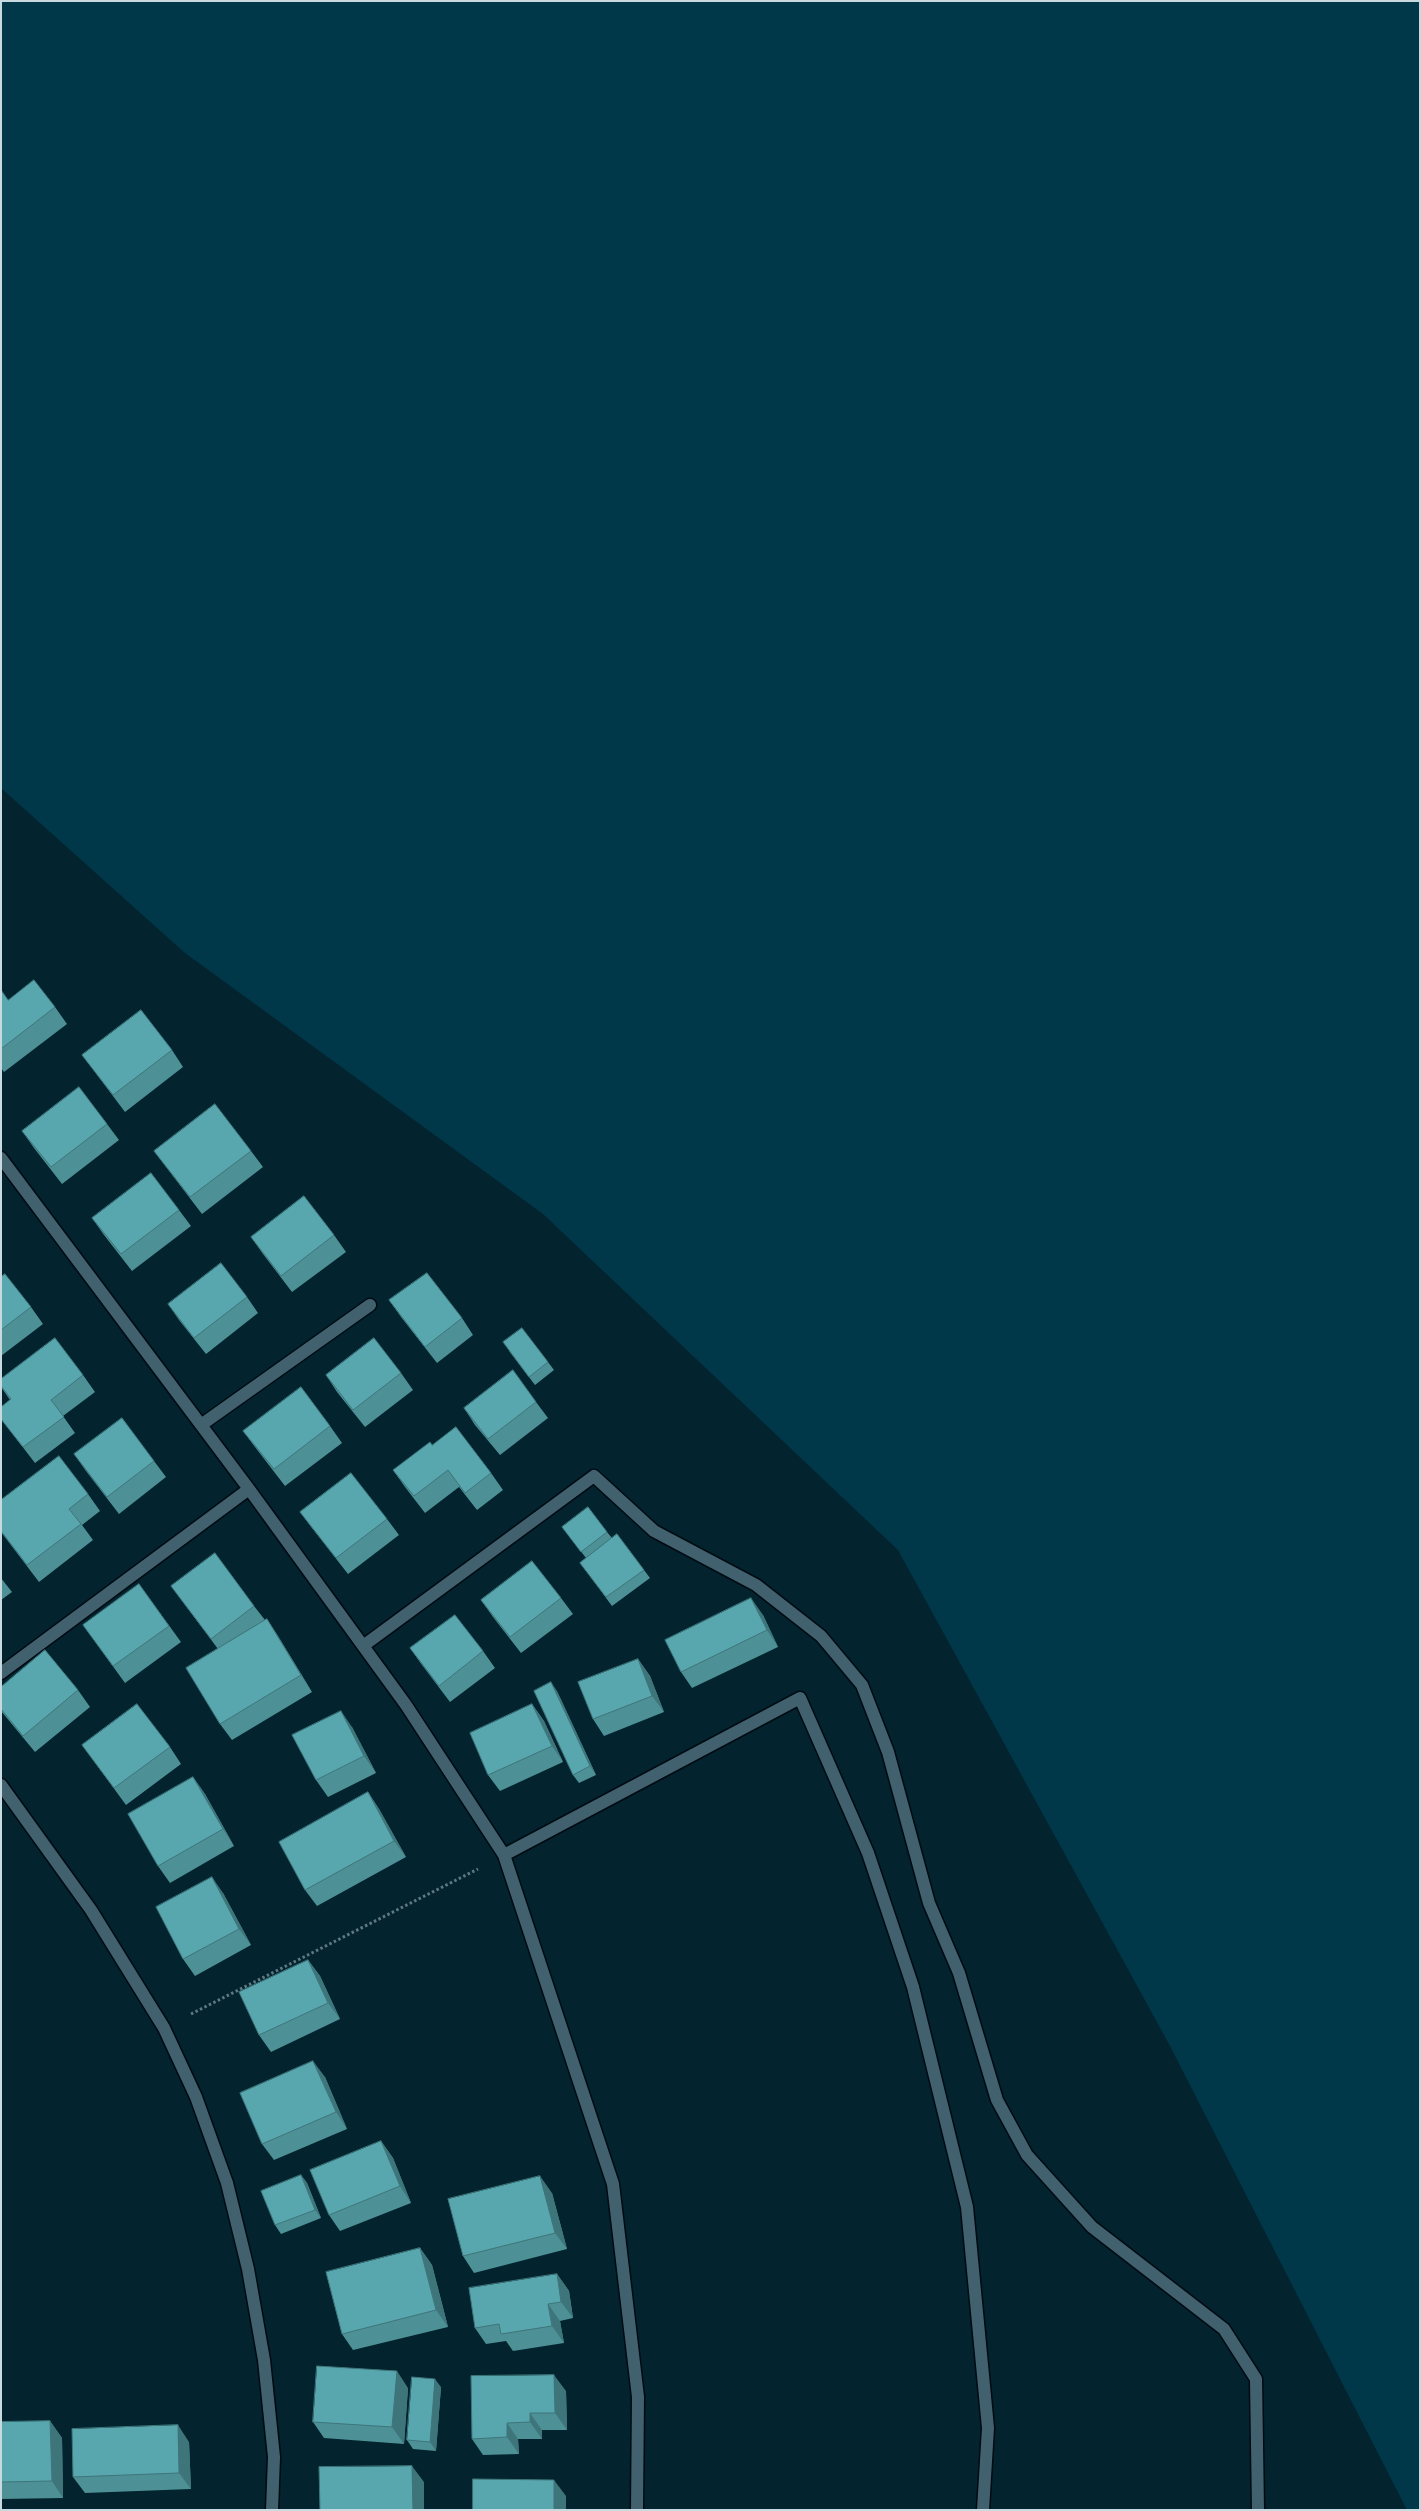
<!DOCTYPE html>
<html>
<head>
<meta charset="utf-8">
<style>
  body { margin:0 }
  #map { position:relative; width:1421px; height:2511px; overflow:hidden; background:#03232e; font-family:"Fira Sans",sans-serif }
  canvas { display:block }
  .frame { position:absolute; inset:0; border:2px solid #c8d9e0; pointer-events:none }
</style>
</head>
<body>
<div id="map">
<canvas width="1421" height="2511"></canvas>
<div class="frame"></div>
</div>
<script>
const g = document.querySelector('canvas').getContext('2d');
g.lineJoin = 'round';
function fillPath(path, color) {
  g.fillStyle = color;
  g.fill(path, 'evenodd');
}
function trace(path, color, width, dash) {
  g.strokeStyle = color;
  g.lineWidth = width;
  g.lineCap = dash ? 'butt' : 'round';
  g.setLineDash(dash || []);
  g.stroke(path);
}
const green = new Path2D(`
  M1,1H1420V2510H1407L1169,2044L898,1550L543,1214L185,953L1,788Z`);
const path = new Path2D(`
  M191,2014L478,1869`);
const street = new Path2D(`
  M1,1158L249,1489L406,1705L504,1855L613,2184L638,2397L637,2510
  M201,1425L370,1305
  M363,1646L594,1476L654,1531L756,1585L821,1636L862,1685L888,1752L929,1903L959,1973L997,2100L1027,2155L1092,2227L1224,2329L1256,2379L1258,2510
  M1,1673L249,1489
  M504,1855L800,1698L868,1853L913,1987L967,2207L988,2428L983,2510`);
const secondary = new Path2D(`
  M1,1785L91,1910L164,2028L196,2097L227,2183L248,2269L264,2360L274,2457L272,2510`);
const wall = new Path2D(`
  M1,990L8,1000L55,1007L67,1024L4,1072L1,1068Z
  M172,1050L183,1067L125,1112L82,1055Z
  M107,1124L119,1140L62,1184L34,1148L22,1131Z
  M154,1151H251L263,1167L202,1214L166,1167Z
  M179,1210L191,1226L132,1271L104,1235L92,1218Z
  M334,1235L346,1252L292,1292L263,1254L251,1237Z
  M1,1277L31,1307L43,1324L1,1356Z
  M247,1297L258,1313L206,1354L179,1320L168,1304Z
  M389,1300L462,1318L473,1335L437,1363L401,1317Z
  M509,1351L548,1362L554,1370L535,1385Z
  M401,1373L413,1390L365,1427L337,1392L326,1375Z
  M83,1375L95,1392L63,1416L75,1433L35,1463L1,1419V1407L10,1400L1,1387Z
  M536,1402L548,1418L500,1455L475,1425L464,1408Z
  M330,1426L342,1443L285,1486L255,1447L243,1431Z
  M432,1445L491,1473L503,1490L477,1510L459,1487L425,1513L405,1487L393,1470Z
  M74,1454L154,1461L166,1477L119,1514L86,1471Z
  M88,1494L100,1511L82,1525L93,1540L39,1582L1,1532V1500Z
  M300,1512L387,1519L399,1535L348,1574L312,1528Z
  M562,1527L607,1532L612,1538L644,1570L650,1578L612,1606L580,1563L586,1558Z
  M1,1578L12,1592L1,1600Z
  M139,1584L181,1642L125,1683L83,1625Z
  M171,1586L254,1606L265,1620L267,1619L278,1636L312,1692L232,1740L220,1724L218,1649Z
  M561,1598L573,1614L521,1653L493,1617L481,1600Z
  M763,1615L778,1647L692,1688L681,1672Z
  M410,1648L483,1651L495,1668L450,1702L422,1665Z
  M638,1659L650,1676L664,1712L604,1736L593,1719Z
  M78,1690L90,1707L35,1752L1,1711V1709Z
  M557,1691L596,1775L579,1783L573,1775Z
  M532,1704L544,1721L563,1762L500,1791L488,1775Z
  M352,1727L376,1773L328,1797L316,1780Z
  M82,1745L170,1747L181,1764L126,1805Z
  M193,1777L205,1794L234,1846L170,1883L158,1866Z
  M368,1792L379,1809L406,1857L317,1906L305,1890Z
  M223,1893L251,1945L195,1976L183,1959Z
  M308,1960L320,1976L340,2019L271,2052L259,2035Z
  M325,2077L347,2129L274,2160L262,2144Z
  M381,2141L393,2158L411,2203L340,2231L329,2215Z
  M301,2175L307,2183L321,2218L281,2234L275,2225Z
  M552,2193L567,2249L474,2273L463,2256Z
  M420,2248L432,2265L448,2327L353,2350L342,2334Z
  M557,2274L569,2291L573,2318L560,2321L564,2343L513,2351L506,2341L486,2344L475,2328Z
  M441,2387L436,2451L413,2449L407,2440Z
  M408,2388L404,2444L324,2438L313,2422Z
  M566,2391L567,2430H542V2439H518L519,2454L483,2455L472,2439Z
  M50,2421L62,2438L63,2498L1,2499V2422Z
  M189,2442L191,2489L85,2493L73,2477Z`);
const shadedWall = new Path2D(`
  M751,1598L763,1615L778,1647L767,1630Z
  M267,1619L278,1636L312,1692L301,1675Z
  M638,1659L650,1676L664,1712L652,1696Z
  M551,1682L557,1691L596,1775L590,1766Z
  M532,1704L544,1721L563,1762L552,1746Z
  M341,1711L352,1727L376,1773L364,1756Z
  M193,1777L205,1794L234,1846L223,1829Z
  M368,1792L379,1809L406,1857L394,1841Z
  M212,1877L223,1893L251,1945L239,1929Z
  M308,1960L320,1976L340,2019L328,2003Z
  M313,2061L325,2077L347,2129L336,2112Z
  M381,2141L393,2158L411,2203L400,2186Z
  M301,2175L307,2183L321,2218L315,2210Z
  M540,2176L552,2193L567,2249L555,2233Z
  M420,2248L432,2265L448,2327L436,2310Z
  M557,2274L569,2291L573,2318L561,2302Z
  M548,2304L560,2321L564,2343L552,2326Z
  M397,2371L408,2388L404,2444L392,2427Z
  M554,2375L566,2391L567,2430L555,2413Z
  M435,2379L441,2387L436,2451L430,2442Z
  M530,2413L542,2430V2439L530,2422Z
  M50,2421L62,2438L63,2498L52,2481Z
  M507,2423L518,2439L519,2454L507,2437Z
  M178,2425L189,2442L191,2489L179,2473Z
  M412,2466L424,2482V2510H413Z
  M554,2480L566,2496V2510H554Z`);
const building = new Path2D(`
  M34,980L55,1007L1,1049V990L8,1000Z
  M141,1010L172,1050L113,1095L82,1055Z
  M79,1087L107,1124L51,1167L22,1131Z
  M215,1104L251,1151L190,1197L154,1151Z
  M151,1173L179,1210L121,1254L92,1218Z
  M304,1196L334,1235L281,1276L251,1237Z
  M221,1263L247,1297L194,1338L168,1304Z
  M427,1273L462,1318L425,1347L389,1300Z
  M5,1274L31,1307L1,1330V1277Z
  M522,1328L548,1362L529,1377L503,1342Z
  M55,1338L83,1375L51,1400L64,1417L23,1447L1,1419V1407L11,1399L1,1386V1379Z
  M374,1338L401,1373L353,1410L326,1375Z
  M513,1370L536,1402L488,1439L464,1408Z
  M301,1387L330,1426L274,1469L243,1431Z
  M122,1418L154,1461L107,1497L74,1454Z
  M456,1427L491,1473L465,1493L448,1470L414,1496L393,1470L430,1442L432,1445Z
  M59,1456L88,1494L69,1509L81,1524L27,1565L1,1531V1500Z
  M351,1473L387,1519L336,1558L300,1512Z
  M588,1507L607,1532L581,1552L562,1527Z
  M617,1534L644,1570L606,1597L580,1563Z
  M215,1553L254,1606L211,1639L171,1586Z
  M532,1561L561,1598L510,1637L481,1600Z
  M139,1584L169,1626L113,1666L83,1625Z
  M751,1598L767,1630L681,1672L665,1640Z
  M455,1615L483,1651L439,1686L410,1648Z
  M267,1619L301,1675L220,1724L186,1668Z
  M45,1650L78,1690L23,1736L1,1709V1687Z
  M638,1659L652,1696L593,1719L578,1682Z
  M551,1682L590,1766L573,1775L534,1691Z
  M137,1704L170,1747L114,1788L82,1745Z
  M532,1704L552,1746L488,1775L470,1733Z
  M341,1711L364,1756L316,1780L292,1735Z
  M193,1777L223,1829L158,1866L128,1814Z
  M368,1792L394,1841L305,1890L279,1842Z
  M212,1877L239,1929L183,1959L156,1907Z
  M308,1960L328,2003L259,2035L239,1992Z
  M313,2061L336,2112L262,2144L240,2093Z
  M381,2141L400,2186L329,2215L310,2170Z
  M301,2175L315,2210L275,2225L261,2191Z
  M540,2176L555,2233L463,2256L448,2199Z
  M420,2248L436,2310L342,2334L326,2272Z
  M557,2274L561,2302L548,2304L552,2326L501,2334L499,2324L475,2328L469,2288Z
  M317,2366L397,2371L392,2427L313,2422Z
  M554,2375L555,2413H530V2422L507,2423V2437L472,2439L471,2376Z
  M412,2377L435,2379L430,2442L407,2440Z
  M50,2421L52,2481L1,2482V2422Z
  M178,2425L179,2473L73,2477L72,2429Z
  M412,2466L413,2510H320L319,2467Z
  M473,2479L554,2480V2510H473Z`);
fillPath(green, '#013849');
trace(street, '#000b13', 15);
trace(secondary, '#000b13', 15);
trace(path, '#5f7881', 3, [2.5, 2.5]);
trace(street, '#42616e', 12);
trace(secondary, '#42616e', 12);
fillPath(wall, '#4d9096');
fillPath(shadedWall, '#3e757a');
fillPath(building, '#59a7ae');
trace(building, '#3e757a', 1);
</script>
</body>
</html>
